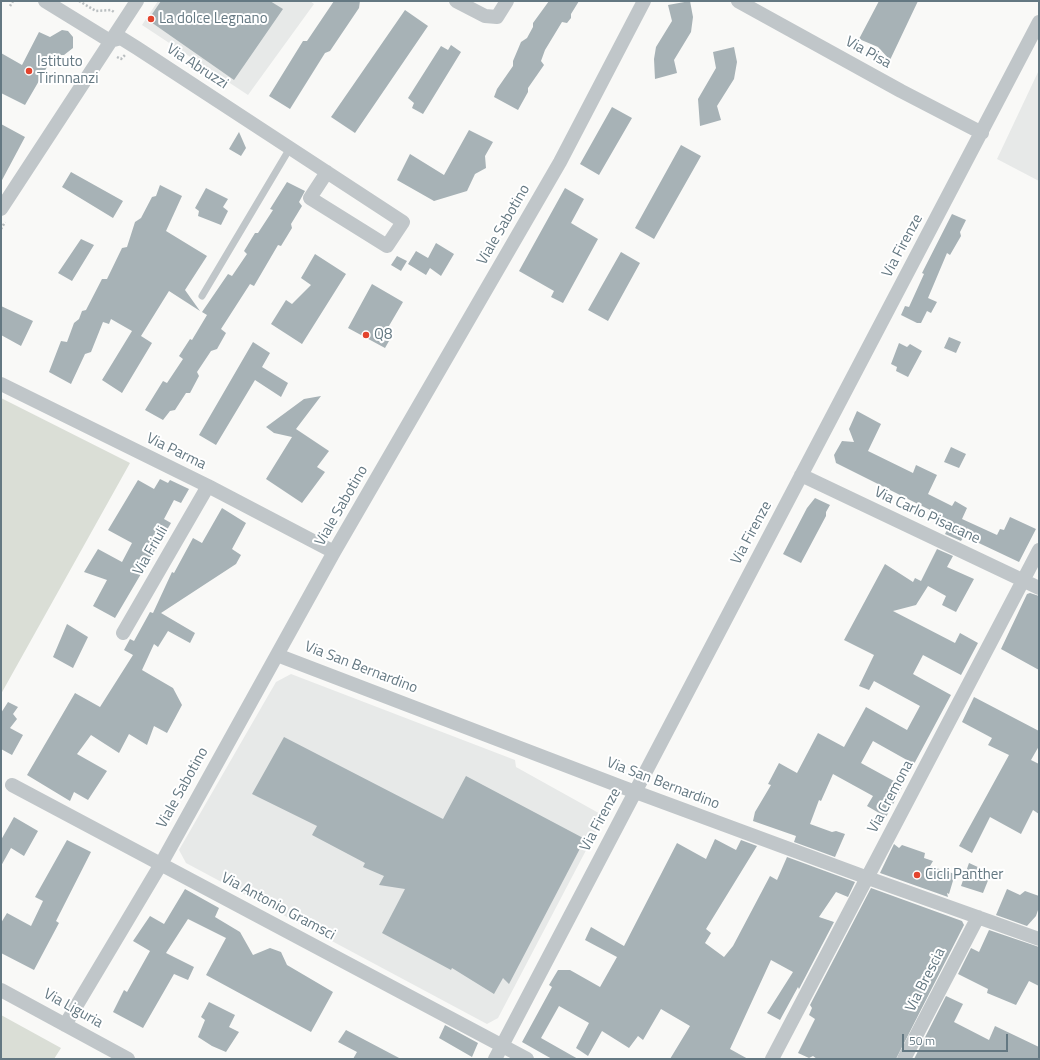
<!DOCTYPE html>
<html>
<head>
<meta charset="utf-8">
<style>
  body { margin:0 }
  #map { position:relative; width:1040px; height:1060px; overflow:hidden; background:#f9f9f7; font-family:"Titillium Web",sans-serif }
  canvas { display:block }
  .frame { position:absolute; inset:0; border:2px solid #647882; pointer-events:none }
  .scale { position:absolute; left:902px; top:1034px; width:106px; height:18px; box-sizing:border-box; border:2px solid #647882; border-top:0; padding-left:5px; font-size:12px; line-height:14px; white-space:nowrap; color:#647882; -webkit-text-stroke:3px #fff; paint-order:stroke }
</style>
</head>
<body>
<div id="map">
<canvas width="1040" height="1060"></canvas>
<div class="frame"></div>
<div class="scale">50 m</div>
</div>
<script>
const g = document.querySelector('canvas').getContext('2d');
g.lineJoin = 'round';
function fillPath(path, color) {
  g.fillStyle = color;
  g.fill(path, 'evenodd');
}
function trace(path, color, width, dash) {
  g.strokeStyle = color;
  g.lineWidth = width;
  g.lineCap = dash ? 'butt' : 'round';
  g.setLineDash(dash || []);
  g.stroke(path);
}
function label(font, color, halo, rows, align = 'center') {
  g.font = font + ' "Titillium Web",sans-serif';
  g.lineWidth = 4;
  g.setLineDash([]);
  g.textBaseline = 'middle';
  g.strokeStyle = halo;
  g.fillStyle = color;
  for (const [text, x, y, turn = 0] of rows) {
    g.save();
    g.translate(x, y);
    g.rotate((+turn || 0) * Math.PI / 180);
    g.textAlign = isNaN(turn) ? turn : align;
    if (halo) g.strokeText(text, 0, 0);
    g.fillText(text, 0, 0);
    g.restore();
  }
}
const built = new Path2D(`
  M158,1H310L314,4L248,95L142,25Z
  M1039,70V181L997,159Z
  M291,674L515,760L516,767L604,816L498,1018L487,1024L186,863L179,850L276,682Z`);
const green = new Path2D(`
  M1,398L130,463L1,694Z
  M1,1015L61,1048L54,1059H1Z`);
const building = new Path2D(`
  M161,1H270L283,9L234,80L148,20Z
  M334,1H360L359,8L330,51L325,53L290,109L269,96L303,41H307Z
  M549,1H579L571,14V18L567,23L562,22L545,50L541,61L544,65L528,88V92L518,110L494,97L497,89L513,66V61L521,42L527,38L533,27V23Z
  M690,1L693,17L691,32L674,60L677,73L655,79L654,59L656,47L672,21L668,5Z
  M879,1H918L890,60L878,47L859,39Z
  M405,10L428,26L355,133L331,117Z
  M62,30L68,31L73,37V48L64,55H54L25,105L1,93V53L22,65L39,32L50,37Z
  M451,45L461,52L423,114L412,108L414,103L408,98L441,46L448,50Z
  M734,47L737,62L734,79L717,106L721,120L700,126L698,99L716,68L713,52Z
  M612,107L632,118L599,175L580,164Z
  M1,124L25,137L1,182Z
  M469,130L493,142L485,156L486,168L475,174L467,191L434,201L397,180L410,154L444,175Z
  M239,132L246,148L241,156L229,149Z
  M681,145L701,156L654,239L635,228Z
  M71,172L123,201L113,218L62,187Z
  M287,182L305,191L299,202L302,206L291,224L292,228L281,246L278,245L254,286L250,284L221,329L226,333L217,349L211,351L197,372L199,376L190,393H186L175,410L170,411L163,420L145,410L163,381L167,383L183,359L179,356L190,339L192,340L207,315L202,312L228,274L232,276L247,254L244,251L255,233H258L273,210L270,209Z
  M160,185L182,196L166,231L207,256L185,290L200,311L169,291L141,336L152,343L122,393L102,380L132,331L111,319L109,324L103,322L91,352L85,354L71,384L49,372L61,341L67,342L74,323L79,319L82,311L86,310L102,279H107L122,248L127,247L135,222L141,218L152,197L156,196Z
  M206,188L228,199L223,207L228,211L221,225L198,216L199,211L195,208Z
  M565,188L584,199L571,223L598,239L563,303L551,297L554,291L519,271Z
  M952,214L966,220L960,232L961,236L950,255L947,253L928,298L937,302L931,313L927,311L921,323H917L901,315L905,306L909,307L924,274L922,273Z
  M81,239L94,245L72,281L58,273Z
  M436,243L454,254L441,276L430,268L426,275L408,264L416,251L428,258Z
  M621,252L640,263L608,321L588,310Z
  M315,254L346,274L302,344L271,324L286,300L292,304L311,285L301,278Z
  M397,256L407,261L401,271L391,265Z
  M372,284L403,302L386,331L393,334L385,348L348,328Z
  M1,306L33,321L21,346L1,335Z
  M949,337L961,342L956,353L944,348Z
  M253,342L270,353L262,367L288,383L281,397L255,380L216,445L199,435Z
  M899,343L907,347L910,344L922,351L908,377L896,371L897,367L891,364Z
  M321,396L296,429L329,451L317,467L325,472L302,503L266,479L292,437L274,433L266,427L304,399Z
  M857,411L881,424L868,451L913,473L916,465L937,475L928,494L952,506L955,501L967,508L962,519L997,535L1000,529L1004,530L1010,517L1036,529L1019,562L964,536L961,541L945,534L948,528L935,521L938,514L836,463L834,455L842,441L854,442L849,429Z
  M951,447L966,454L959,468L944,462Z
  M160,479L168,483L170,480L189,489L181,503L174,500L164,519L171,523L115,618L93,606L107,580L84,572L98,549L122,562L132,543L108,530L138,480L154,489Z
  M815,498L830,505L826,512V516L801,563L783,554L807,508Z
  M222,508L246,523L232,549L241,555L236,564L161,613L195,633L190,643L168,631L158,647L154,644L142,670L173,688L182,705L167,733L154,726L147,745L129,734L119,753L91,735L77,754L107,771L88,800L74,792L70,801L27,775L75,693L100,707L133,655L124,650L130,639L134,641L150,612L153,613L172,572L174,573L193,538L202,543Z
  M937,549L953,556L947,567L974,579L956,612L942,605L946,596L928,586L916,605L893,611L955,643L960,633L978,643L961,675L923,655L913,674L951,695L914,764L873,741L861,763L903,786L886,817L867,806L873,796L833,774L821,801L819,800L810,824L832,832L836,831L845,834L835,857L794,842L796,836L753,821L755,812L771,785L768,784L779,763L797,773L818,733L844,747L866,707L907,730L920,706L874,681L869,690L859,686L874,655L844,640L885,564L913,582L915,578L921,581Z
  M1030,593L1039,596V670L1001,649L1027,594Z
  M67,624L88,637L73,668L53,657Z
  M974,697L1039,731V746L1031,760L1039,764V814L1033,810L1021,834L990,817L972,853L959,846L1009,755L988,745L992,738L962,722Z
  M8,702L18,707L13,714L17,719L10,728L23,735L12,755L1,749V713Z
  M284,737L443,819L466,776L585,839L509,984L503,978L494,994L452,968L451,970L382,933L405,889L379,885L384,876L363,867L365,863L312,835L317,826L252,794Z
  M14,817L38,831L24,856L11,848L1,866V840Z
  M715,839L736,850L741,840L757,846L706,929L711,933L705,943L724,957L733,946L770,876L777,880L787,857L855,882L848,897L836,892L819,917L834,922L799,989L798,987L780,1020L767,1013L793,972L771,960L730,1049L748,1059H670L690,1026L661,1009L643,1040L638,1036L629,1048L602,1031L588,1056L576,1048L589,1023L559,1006L541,1038L578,1059H552L522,1042L552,987L549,985L558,970H570L600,987L617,957L585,940L591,927L624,946L677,843L706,859Z
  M67,840L91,852L56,921L59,923L34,970L1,953V923L7,913L31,926L43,901L35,897Z
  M894,844L899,848L902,845L925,853L924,858L933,861L930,866L955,874L949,894L947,893L948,897L880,873Z
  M969,863L991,873L983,893L961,886Z
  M871,888L962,921L964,925L896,1059H817L813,1056L809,1058L798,1053L815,1019L809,1015L812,1008L810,1005Z
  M185,889L219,908L215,917L240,932L253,955L270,948L281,952L287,965L333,992L311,1032L206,975L226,938L188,919L166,953L194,967L188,980L174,974L143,1028L113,1012L124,990L127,992L150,951L133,941L150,916L164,924Z
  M1007,889L1020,895L1025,891L1039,896V907L1036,916L1027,926L996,915Z
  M989,930L1039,947V986L1029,981L1016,1005L987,993L988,989L958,974L971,948L979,952Z
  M946,996L963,1004L954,1022L989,1040L995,1026L1039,1047V1059H914Z
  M209,1002L235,1015L229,1027L239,1032L226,1052L212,1046L198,1037L205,1020L201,1017Z
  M445,1025L478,1043L472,1057L439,1038Z
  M346,1030L401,1059H353L357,1052L338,1042Z`);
const path = new Path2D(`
  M79,1L96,11L111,10L114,12
  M10,6L13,1
  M117,57L121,59L125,55
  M1,229L5,222`);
const lane = new Path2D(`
  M202,296L290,148`);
const street = new Path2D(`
  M45,1L110,41
  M456,1L485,16L497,17L507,1
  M738,1L901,91L982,133
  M110,41L121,38L137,48C226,106 314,164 403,222L387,246L310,198L327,172
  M1,209L137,1
  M1,384L208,486L334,552
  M801,475L1039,588
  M123,633L208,486
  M277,655L622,787L868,878L1039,939
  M12,785L527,1059
  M1,990L128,1059
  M65,1025L161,864L334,552L560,162L644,1
  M495,1059L1039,22
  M772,1059L1039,550
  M904,1059L978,917`);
const markers = [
  [151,19,4,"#e3442e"],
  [29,71,4,"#e3442e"],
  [366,335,4,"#e3442e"],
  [917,875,4,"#e3442e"]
];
const poiNames = [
  ["La dolce Legnano",159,19],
  ["Istituto",37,62],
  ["Tirinnanzi",37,79],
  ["Q8",374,335],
  ["Cicli Panther",925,875]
];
const streetNames = [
  ["Via Pisa",868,53,29],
  ["Via Abruzzi",197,67,33],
  ["Viale Sabotino",504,225,-60],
  ["Via Firenze",903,246,-62],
  ["Via Parma",176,452,26],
  ["Viale Sabotino",342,506,-60],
  ["Via Carlo Pisacane",927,516,25],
  ["Via Firenze",752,533,-62],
  ["Via Friuli",151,551,-60],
  ["Via San Bernardino",361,668,21],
  ["Via San Bernardino",663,784,21],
  ["Viale Sabotino",183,788,-61],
  ["Via Cremona",891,797,-62],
  ["Via Firenze",601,820,-62],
  ["Via Antonio Gramsci",278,907,28],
  ["Via Brescia",926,980,-63],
  ["Via Liguria",73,1009,29]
];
fillPath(built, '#e7e9e8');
fillPath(green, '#daded6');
fillPath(building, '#a7b2b6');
trace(path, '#babfc1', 2.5, [2, 2]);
trace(lane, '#c0c6c9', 7);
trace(street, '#c0c6c9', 14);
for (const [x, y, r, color] of markers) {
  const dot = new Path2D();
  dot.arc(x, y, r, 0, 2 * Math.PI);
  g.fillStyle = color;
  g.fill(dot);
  trace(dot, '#fff', 1.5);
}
label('15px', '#647882', '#fff', poiNames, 'left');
label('15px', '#647882', '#fff', streetNames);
</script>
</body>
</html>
